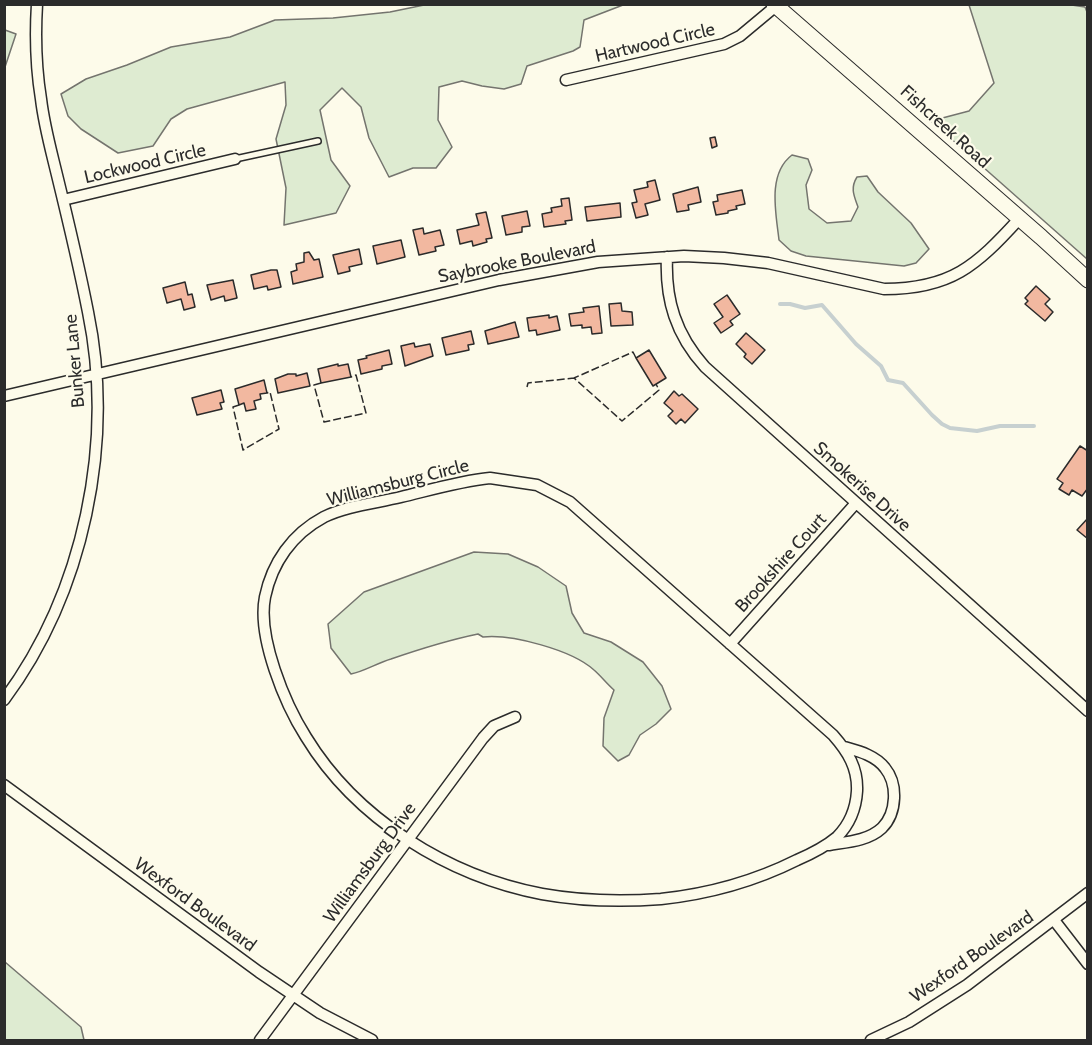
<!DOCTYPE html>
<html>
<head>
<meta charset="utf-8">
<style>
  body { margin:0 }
  #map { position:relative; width:1092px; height:1045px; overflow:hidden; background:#fdfbea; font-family:Cabin,sans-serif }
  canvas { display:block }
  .frame { position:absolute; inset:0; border:6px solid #2b2b2b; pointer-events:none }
</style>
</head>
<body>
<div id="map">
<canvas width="1092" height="1045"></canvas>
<div class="frame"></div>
</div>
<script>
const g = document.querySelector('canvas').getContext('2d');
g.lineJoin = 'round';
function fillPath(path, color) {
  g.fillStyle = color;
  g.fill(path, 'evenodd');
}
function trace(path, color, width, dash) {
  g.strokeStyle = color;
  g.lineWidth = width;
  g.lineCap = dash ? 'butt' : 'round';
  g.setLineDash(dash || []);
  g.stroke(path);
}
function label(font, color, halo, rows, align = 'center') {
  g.font = font + ' Cabin,sans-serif';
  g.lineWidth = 4.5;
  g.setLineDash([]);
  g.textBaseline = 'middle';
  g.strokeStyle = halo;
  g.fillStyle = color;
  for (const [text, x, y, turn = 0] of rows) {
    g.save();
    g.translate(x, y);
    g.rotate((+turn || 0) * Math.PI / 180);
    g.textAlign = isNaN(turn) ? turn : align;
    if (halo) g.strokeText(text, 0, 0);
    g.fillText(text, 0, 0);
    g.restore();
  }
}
const green = new Path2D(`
  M429,4L623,5L584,20L580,47L573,51L527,66L521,84L504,89L482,86L462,81L439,87L438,120L452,147L436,168H413L389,177L369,138L361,107L342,88L320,110L331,160L350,186L336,213L284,225L286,188L276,139L286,105L285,82L187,109L171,119L153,146L118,153L81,129L68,116L61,94L86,79L127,65L171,47L230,37L275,20L333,18L390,12Z
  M1065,4L1085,7L1087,12V259L931,121L969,111L994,83L969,5Z
  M5,30L16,34L5,67L4,30Z
  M792,155L808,159L812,170L806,185L809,209L827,223L851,221L858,207C854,196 850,188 857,177L867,176L878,192L911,223L929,249L916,263L904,266L806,256L791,251L779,240C776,213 767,174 792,155Z
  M474,552L508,554L538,567L566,586L572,613L584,633L611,642L643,662L662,686L671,709L656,724L640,735L629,755L618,761L603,746L604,718L614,690C607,684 601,676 594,670C572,650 512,634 483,637L478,634C449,640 420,649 391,659C377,663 365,671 351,674L331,648L328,624L364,592Z
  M5,962L81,1027L84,1040H5Z`);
const stream = new Path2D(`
  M780,304H790L805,308L822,305L856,344L881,366L888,380L903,383L932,415L942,424L950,428L977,431L1000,426H1034`);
const building = new Path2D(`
  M715,137L717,146L712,148L710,138Z
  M655,180L660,200L645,204L648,215L636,218L632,203L637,202L634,190L648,187L647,182Z
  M698,187L701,202L688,205L689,210L677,212L673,194Z
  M742,190L745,204L736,206L737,209L728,211V213L716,215L713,202L718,201L717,195Z
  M569,198L572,220L565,221L566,224L544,227L542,214L552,212L551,208L562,206L561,199Z
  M620,203L621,217L587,221L585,207Z
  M527,211L530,226L522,227V232L506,235L502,216Z
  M486,212L492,238L486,239L487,242L473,246L472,241L460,244L457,230L479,225L476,214Z
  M423,228L424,234L440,230L444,245L435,247L436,251L419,255L413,230Z
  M401,240L405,257L377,264L373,246Z
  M359,249L362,264L349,267L350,271L338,274L333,255Z
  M309,252L314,260L319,259L323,277L293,284L291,272L297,270L296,264L304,262V253Z
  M271,270H277L281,287L268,290L267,286L254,289L251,275Z
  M233,280L237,298L225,301L224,296L211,300L207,285Z
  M185,282L188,295L192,294L195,307L184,310L181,299L167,303L163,288Z
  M1036,286L1050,299L1045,304L1053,312L1045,321L1025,304L1028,301L1025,298Z
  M727,295L740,314L730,321L733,325L721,333L714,323L723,317L714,304Z
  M621,303L622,311L632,312L633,325L611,326L609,304Z
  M599,306L602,333L592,334L591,327L582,328V325L571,326L569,314L584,312L583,308Z
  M549,315V318L557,316L560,330L537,335L536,330L529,331L527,318Z
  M515,322L519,337L488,344L485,331Z
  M471,331L474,344L468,345L469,350L446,355L442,338Z
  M746,333L765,350L752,364L744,357L746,354L736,344Z
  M414,343L415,347L430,344L433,356L405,366L401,346Z
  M389,350L392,364L382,366V369L361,374L358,360L367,358L366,356Z
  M649,350L666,378L653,386L636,358Z
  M338,364V366L348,364L351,377L321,383L318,369Z
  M307,373L310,386L278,393L275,379L288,374H296V376Z
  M264,380L267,393L260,394L261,399L254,401L256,409L246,411L244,403L239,405L235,389Z
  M221,390L224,402L220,403L222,409L197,415L192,398Z
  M674,391L679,396L682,394L698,409L685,423L681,419L676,424L668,416L673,411L664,403Z
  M1080,446L1088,451V488L1082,496L1072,490L1069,495L1059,489L1063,483L1057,479Z
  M1088,518V539L1077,530Z`);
const lane = new Path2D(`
  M235,159L318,141`);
const street = new Path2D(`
  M566,80L724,44L740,36L776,6
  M63,200L235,159
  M667,257C665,300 676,335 705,367L1088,711
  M4,396L499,280L598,262L684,256L724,258L768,263L884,289C951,289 976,266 1019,219
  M490,478L537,485L570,502L833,735C848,752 858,768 857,791C856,808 849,825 837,837C825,847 811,854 797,860C755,881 708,894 661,899C621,902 581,901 542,894C448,876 356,819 306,737C285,704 257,637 265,597C272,563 292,534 324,517C346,506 376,503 401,497C430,490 460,481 490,478Z
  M730,644L856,503
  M4,700C84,592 115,443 88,312C79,266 68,220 57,175C51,150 44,125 41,99C36,68 35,36 37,4
  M4,785L259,972L320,1013L372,1040
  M829,845C847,842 868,841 882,828C897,813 898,784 885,768C875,755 858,751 844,747
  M1054,920L1088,964
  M260,1040L483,738L494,726L515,717
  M871,1040L909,1022L967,985L1088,893`);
const secondary = new Path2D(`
  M774,4L1041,237L1088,280`);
const fence = new Path2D(`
  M636,358L633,352L574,378L622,421L659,390L656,384
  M321,383L314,385L324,422L366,413L356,375L351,377
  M527,387L528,383L574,378
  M239,405L233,407L243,450L279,429L270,392L267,393`);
const streetNames = [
  ["Hartwood Circle",655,43,-13],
  ["Fishcreek Road",945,127,42],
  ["Lockwood Circle",145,164,-13],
  ["Saybrooke Boulevard",517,262,-11],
  ["Bunker Lane",75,361,-95],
  ["Williamsburg Circle",398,483,-14],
  ["Smokerise Drive",862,487,42],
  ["Brookshire Court",781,563,-48],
  ["Williamsburg Drive",370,863,-54],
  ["Wexford Boulevard",195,905,36],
  ["Wexford Boulevard",972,957,-35]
];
fillPath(green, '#deebd1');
trace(green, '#74746e', 1.5);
trace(stream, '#c7d0d0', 4);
fillPath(building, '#f2b8a0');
trace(building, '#2b2b2b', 1.5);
trace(lane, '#2b2b2b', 8);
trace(street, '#2b2b2b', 13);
trace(secondary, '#2b2b2b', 17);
trace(lane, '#fdfbea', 5);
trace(street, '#fdfbea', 10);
trace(secondary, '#fdfbea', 15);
trace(fence, '#2b2b2b', 1.5, [8, 3]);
label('18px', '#2b2b2b', '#fdfbea', streetNames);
</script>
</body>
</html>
